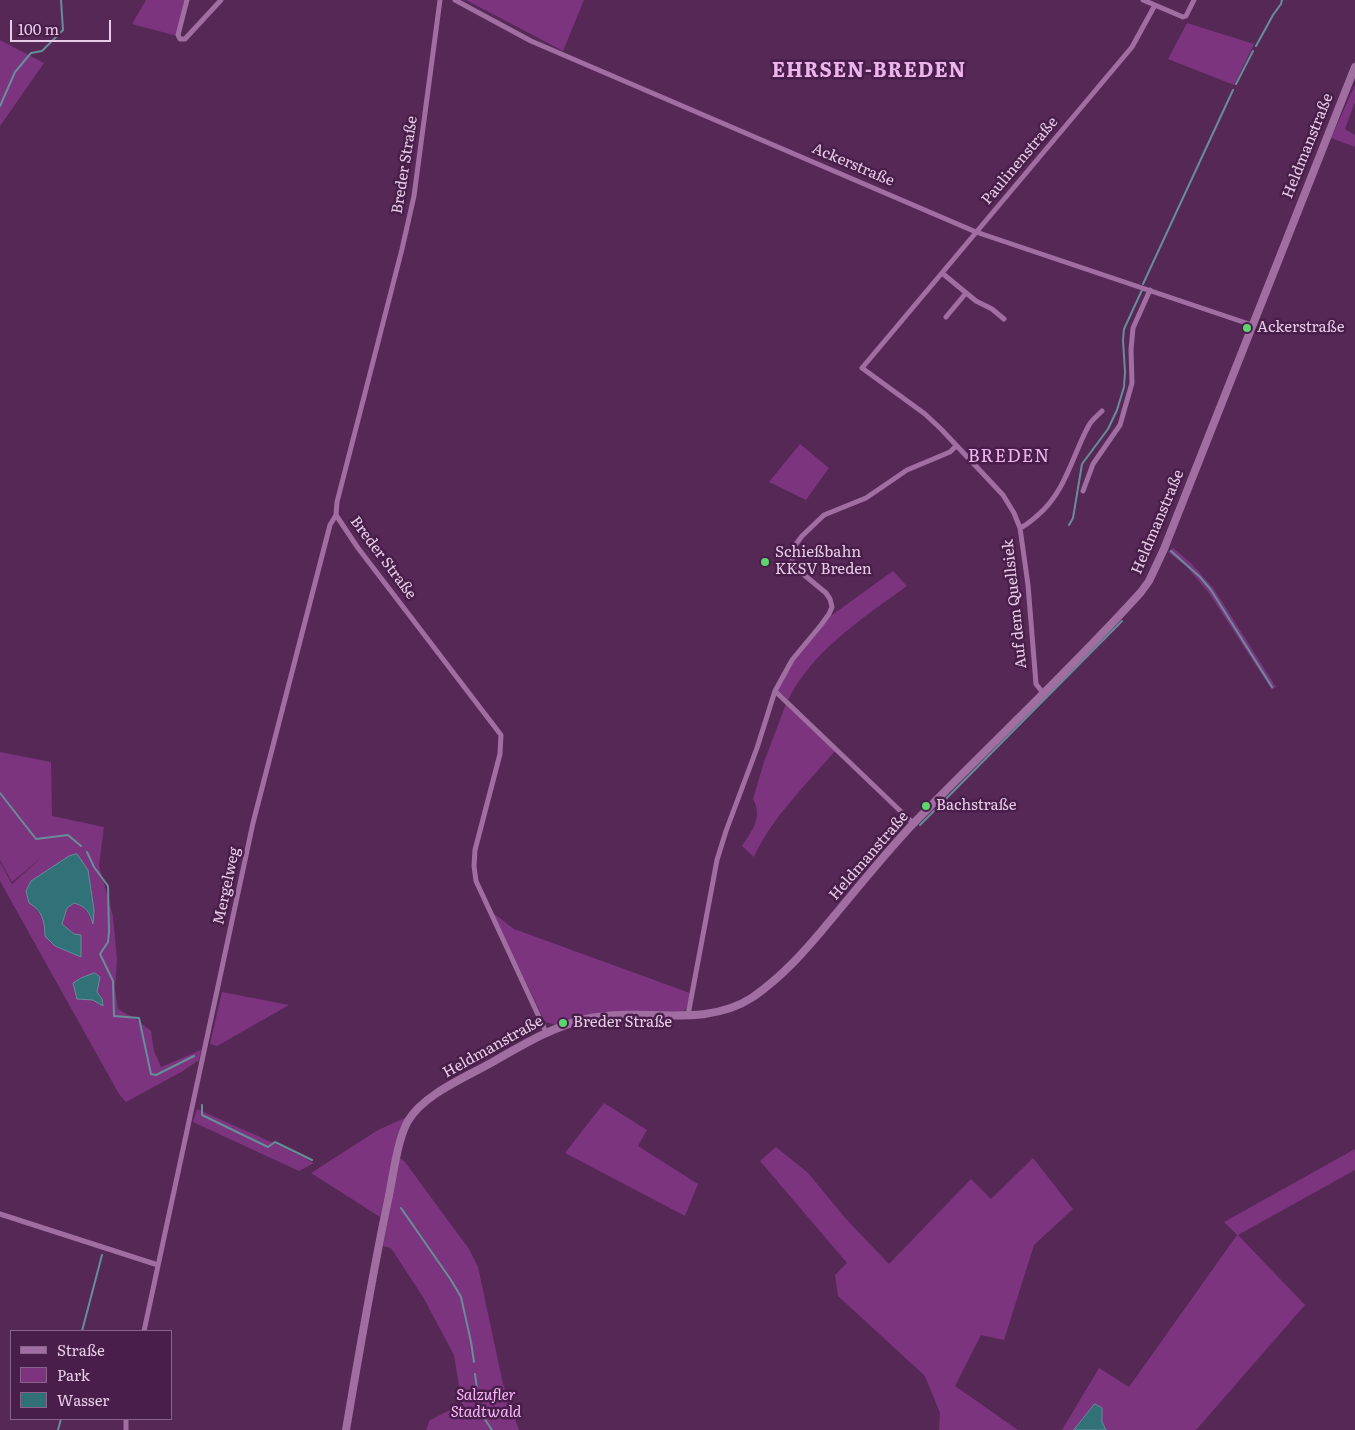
<!DOCTYPE html>
<html>
<head>
<meta charset="utf-8">
<style>
  body { margin:0 }
  #map { position:relative; width:1355px; height:1430px; overflow:hidden; background:#552856; font-family:Literata,serif }
  canvas { display:block }
  .legend { position:absolute; left:10px; top:1330px; width:162px; height:90px; box-sizing:border-box; background:#491e4b; border:1px solid #89648a; margin:0; padding:6px 9px; list-style:none; font-size:15px; color:#e8cde8 }
  .legend li { display:flex; align-items:center; gap:10px; height:25px }
  .legend b { width:25px; border:1px solid #89648a }
  .scale { position:absolute; left:10px; top:20px; width:101px; height:22px; box-sizing:border-box; border:2px solid #e8cde8; border-top:0; padding-left:6px; font-size:15px; line-height:18px; white-space:nowrap; color:#e8cde8; -webkit-text-stroke:4px #491e4b; paint-order:stroke }
</style>
</head>
<body>
<div id="map">
<canvas width="1355" height="1430"></canvas>
<ul class="legend">
<li><b style="height:6px;background:#a06ea0"></b>Straße</li>
<li><b style="height:14px;background:#7c347f"></b>Park</li>
<li><b style="height:14px;background:#317178"></b>Wasser</li>
</ul>
<div class="scale">100 m</div>
</div>
<script>
const g = document.querySelector('canvas').getContext('2d');
g.lineJoin = 'round';
function fillPath(path, color) {
  g.fillStyle = color;
  g.fill(path, 'evenodd');
}
function trace(path, color, width, dash) {
  g.strokeStyle = color;
  g.lineWidth = width;
  g.lineCap = dash ? 'butt' : 'round';
  g.setLineDash(dash || []);
  g.stroke(path);
}
function label(font, color, halo, rows, align = 'center') {
  g.font = font + ' Literata,serif';
  g.lineWidth = 5;
  g.setLineDash([]);
  g.textBaseline = 'middle';
  g.strokeStyle = halo;
  g.fillStyle = color;
  for (const [text, x, y, turn = 0] of rows) {
    g.save();
    g.translate(x, y);
    g.rotate((+turn || 0) * Math.PI / 180);
    g.textAlign = isNaN(turn) ? turn : align;
    if (halo) g.strokeText(text, 0, 0);
    g.fillText(text, 0, 0);
    g.restore();
  }
}
const green = new Path2D(`
  M146,0H186L177,36L132,24Z
  M466,0H584L563,51Z
  M1187,23L1254,44L1234,85L1168,59Z
  M0,40L44,63L0,126Z
  M1355,85V102L1345,129L1355,135V147L1331,138Z
  M800,444L829,468L806,500L769,482Z
  M1173,548L1191,563L1214,589L1276,687L1272,690L1209,593L1187,567L1168,552Z
  M893,571L907,586C863,618 813,650 788,700L778,690L792,664L832,615Z
  M786,704L835,751C807,784 772,817 754,857L742,846C752,831 763,817 753,799L764,762Z
  M0,752L51,762L52,816L104,827L99,866L113,916L117,960L115,989L118,1009L137,1020L151,1031L154,1051L161,1067L201,1050L199,1060L183,1071L126,1102L119,1094L0,881V862L12,884L43,856L12,882L0,860ZM91,885L94,910L93,922C88,914 86,906 74,903L67,908L61,924L74,934L81,957L55,946L45,922L34,906Z
  M493,913L514,929L690,993L687,1008L683,1012L588,1016L556,1025L545,1022Z
  M222,992L289,1005L217,1046L210,1044Z
  M604,1103L647,1130L638,1146L698,1184L685,1216L565,1153Z
  M197,1109L278,1145L314,1163L299,1171L193,1122Z
  M407,1117L397,1142L380,1217L311,1173L378,1130Z
  M776,1147L808,1173L846,1219L889,1264L971,1179L991,1199L1033,1158L1073,1209L1034,1245L1004,1340L981,1335L955,1386L1018,1430H939L940,1413L925,1376L838,1296L835,1275L847,1263L760,1161Z
  M1355,1149V1170L1238,1235L1305,1305L1196,1430H1062L1099,1368L1129,1387L1237,1235L1224,1222Z
  M399,1157L405,1162L469,1249L478,1267L503,1384L519,1430H426L430,1420L462,1404L454,1355L423,1297L391,1248L383,1246Z`);
const water = new Path2D(`
  M77,854L88,870L94,910L93,924C90,913 86,906 74,903L67,908L62,924L74,934L81,935V957L55,946L45,936C45,922 42,910 29,903L26,891L31,881L69,856Z
  M95,973L100,977L97,992L102,999L103,1006L93,1000L77,999L73,983L81,978Z
  M1095,1404L1102,1408V1422L1106,1430H1074Z`);
const stream = new Path2D(`
  M1256,46L1273,15L1281,4L1282,0
  M1236,84L1253,51
  M0,106L15,72L31,53L42,51L63,30L61,0
  M1143,284L1233,90
  M1069,525L1073,518L1082,464L1108,429L1117,410L1124,387L1125,372L1123,340L1124,329L1142,290
  M1171,551L1200,577L1211,590L1272,687
  M0,793L36,839L68,835L81,846
  M920,825L1122,621
  M87,852L94,867L108,886L109,932L108,942L100,954L113,981L114,1016L139,1018L151,1074L156,1075L194,1056
  M202,1105V1115L268,1147L275,1142L312,1160
  M401,1208L451,1280L461,1297L471,1342L474,1362
  M82,1331L102,1255
  M475,1374L480,1412L492,1430
  M58,1430L61,1419`);
const minor = new Path2D(`
  M187,0L178,35L180,39H185L221,0
  M440,0L414,196L402,249L337,502L336,515L358,548L501,735L500,754L475,850L474,866L476,881L546,1032
  M455,0L531,41L976,232L1252,325
  M1143,0L1183,17L1186,16L1194,0
  M942,273L976,301L992,309L1004,319
  M946,317L966,293
  M1083,491L1093,464L1120,425L1132,383L1131,350L1133,328L1150,290
  M1020,528C1027,525 1032,520 1038,515C1066,491 1072,456 1089,425C1092,420 1098,415 1102,411
  M775,691L914,824
  M1043,693L1036,684L1028,585L1020,528L1014,513L1003,495L941,429L925,414L862,368L1132,47L1155,5
  M688,1015L717,860L726,831L757,748L775,691L792,660L821,625L829,614L832,607L830,599L826,593L797,569L792,562L793,548L802,536L824,515L866,498L907,470L950,452L956,446
  M0,1214L158,1265
  M144,1331L253,823L330,525L336,515
  M126,1430V1419`);
const secondary = new Path2D(`
  M346,1430C359,1353 372,1276 388,1200C393,1178 397,1140 408,1121C423,1095 464,1078 489,1064C521,1046 551,1027 586,1019C641,1006 703,1030 753,997C783,976 806,950 829,922C856,890 882,857 911,826C987,747 1068,673 1141,592L1149,581L1164,549L1355,67`);
const markers = [
  [1247,328,5,"#5cd56d"],
  [765,562,5,"#5cd56d"],
  [926,806,5,"#5cd56d"],
  [563,1023,5,"#5cd56d"]
];
const streetNames = [
  ["Heldmanstraße",1308,146,-68],
  ["Paulinenstraße",1020,161,-50],
  ["Breder Straße",405,165,-81],
  ["Ackerstraße",853,165,23],
  ["Heldmanstraße",1158,522,-67],
  ["Breder Straße",383,558,53],
  ["Auf dem Quellsiek",1015,604,-96],
  ["Heldmanstraße",869,856,-49],
  ["Mergelweg",227,886,-78],
  ["Heldmanstraße",493,1047,-29]
];
const poiNames = [
  ["Ackerstraße",1257,328],
  ["Schießbahn",775,553],
  ["KKSV Breden",775,570],
  ["Bachstraße",936,806],
  ["Breder Straße",573,1023]
];
const parkNames = [
  ["Salzufler",486,1396],
  ["Stadtwald",486,1413]
];
const quarterNames = [
  ["BREDEN",1009,457]
];
const districtNames = [
  ["EHRSEN-BREDEN",869,71]
];
fillPath(green, '#7c347f');
fillPath(water, '#317178');
trace(water, '#688d9a', 1);
trace(stream, '#688d9a', 2);
trace(minor, '#a06ea0', 5);
trace(secondary, '#a06ea0', 8);
for (const [x, y, r, color] of markers) {
  const dot = new Path2D();
  dot.arc(x, y, r, 0, 2 * Math.PI);
  g.fillStyle = color;
  g.fill(dot);
  trace(dot, '#491e4b', 2);
}
label('15px', '#e8cde8', '#491e4b', streetNames);
label('15px', '#e8cde8', '#491e4b', poiNames, 'left');
label('italic 15px', '#fbb8fb', '#491e4b', parkNames);
g.letterSpacing = '1px';
label('18px', '#ebb5eb', '#491e4b', quarterNames);
g.letterSpacing = '0px';
g.letterSpacing = '1px';
label('bold 20px', '#ebb5eb', '#491e4b', districtNames);
g.letterSpacing = '0px';
</script>
</body>
</html>
